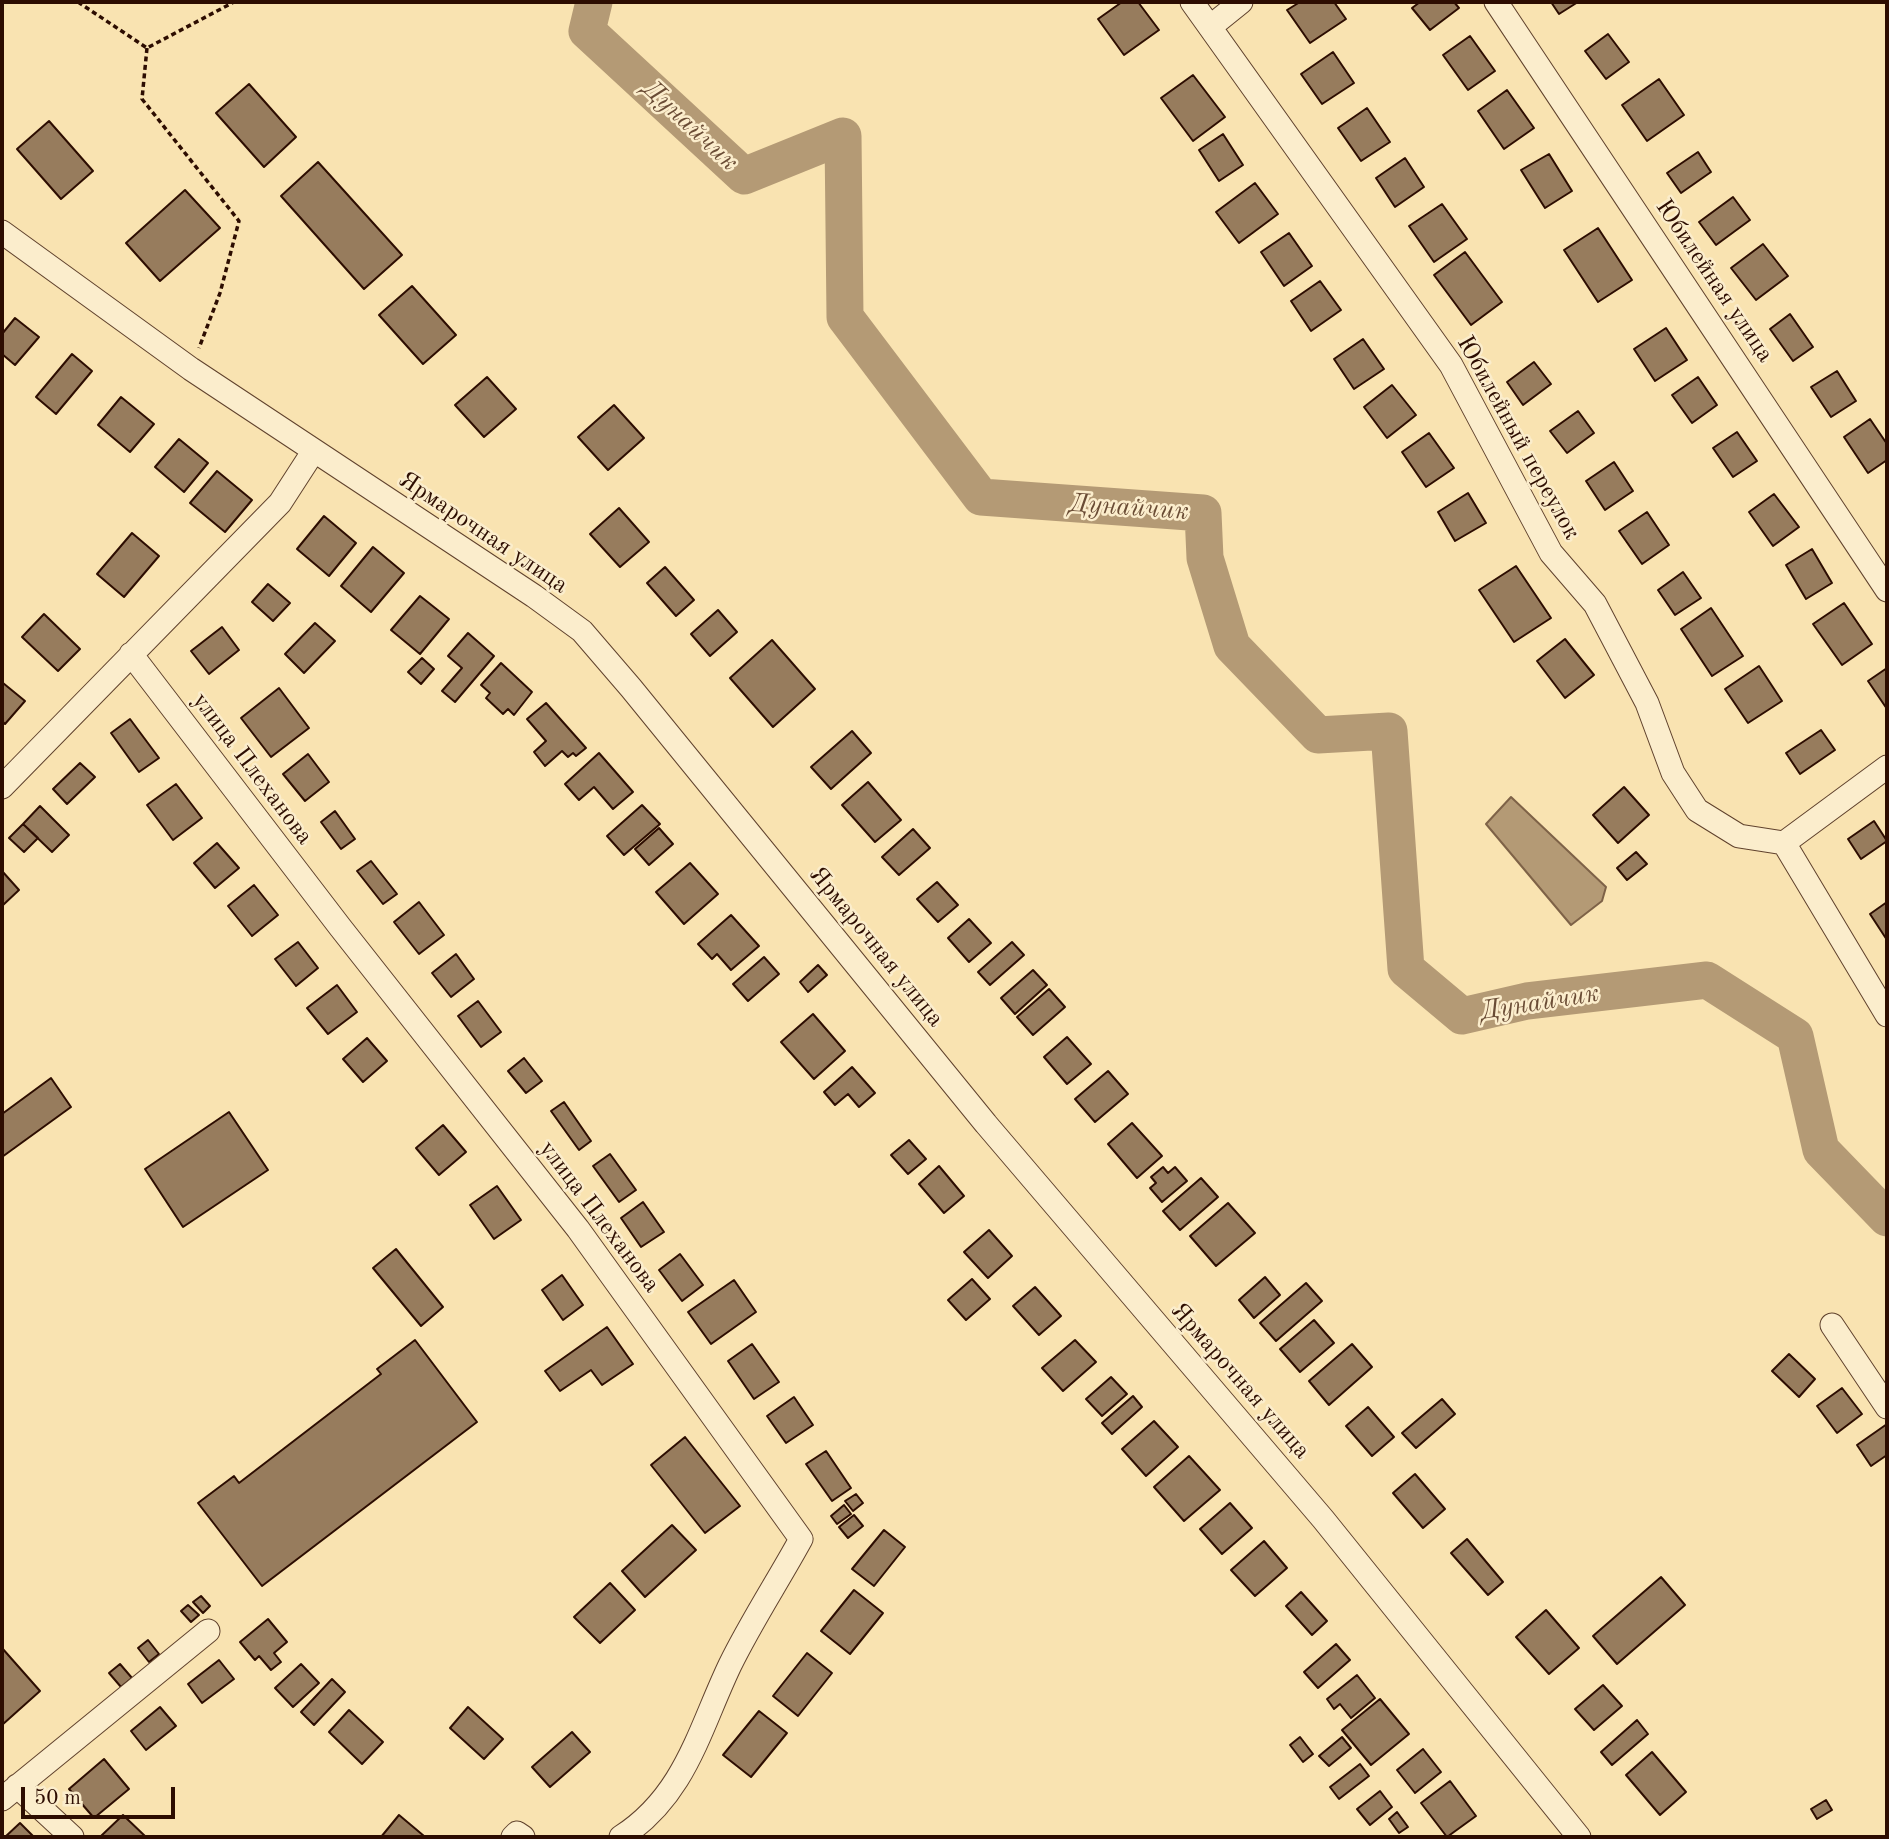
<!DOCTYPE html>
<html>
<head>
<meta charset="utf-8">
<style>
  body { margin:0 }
  #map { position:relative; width:1889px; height:1839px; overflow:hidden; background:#f9e3b1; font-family:"Old Standard TT",serif }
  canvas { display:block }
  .frame { position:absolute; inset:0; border:4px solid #2d0d01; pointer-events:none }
  .scale { position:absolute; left:21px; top:1787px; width:154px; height:32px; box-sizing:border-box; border:4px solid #2d0d01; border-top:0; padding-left:9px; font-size:21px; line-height:24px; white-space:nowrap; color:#2d0d01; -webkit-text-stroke:5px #fbedcc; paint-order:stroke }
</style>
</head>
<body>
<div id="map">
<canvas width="1889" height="1839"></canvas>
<div class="frame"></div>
<div class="scale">50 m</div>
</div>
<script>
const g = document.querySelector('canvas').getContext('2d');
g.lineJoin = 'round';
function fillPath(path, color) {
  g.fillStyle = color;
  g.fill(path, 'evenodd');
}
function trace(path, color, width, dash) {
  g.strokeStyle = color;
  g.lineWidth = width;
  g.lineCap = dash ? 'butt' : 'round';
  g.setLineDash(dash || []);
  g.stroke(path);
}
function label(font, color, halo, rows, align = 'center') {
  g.font = font + ' "Old Standard TT",serif';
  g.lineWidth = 5;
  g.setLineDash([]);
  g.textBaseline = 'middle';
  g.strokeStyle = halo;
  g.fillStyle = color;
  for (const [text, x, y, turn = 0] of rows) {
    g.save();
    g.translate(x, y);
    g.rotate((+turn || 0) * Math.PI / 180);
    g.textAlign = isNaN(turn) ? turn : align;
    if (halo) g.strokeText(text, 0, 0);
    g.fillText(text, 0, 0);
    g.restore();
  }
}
const water = new Path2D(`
  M1511,797L1606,887L1602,901L1571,925L1486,824Z`);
const river = new Path2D(`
  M594,2L587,31L744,176L843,136L845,317L981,497L1203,513L1205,558L1232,646L1318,735L1389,731L1406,969L1462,1016L1527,1001L1707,980L1795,1036L1821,1150L1887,1218`);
const building = new Path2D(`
  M1122,2H1138L1159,30L1124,55L1098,19Z
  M1300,2H1334L1346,19L1310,43L1287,10Z
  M1420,2H1454L1459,8L1430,30L1412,8Z
  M1551,2H1578L1559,14Z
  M1608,34L1629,62L1606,79L1585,51Z
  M1470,36L1495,71L1468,90L1443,55Z
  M1333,52L1354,83L1322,104L1301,74Z
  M1193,75L1225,117L1193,141L1161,98Z
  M1659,79L1684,115L1647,141L1622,105Z
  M249,84L296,137L264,167L216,113Z
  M1507,90L1534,128L1504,149L1478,111Z
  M1367,108L1390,142L1361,161L1338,128Z
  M49,121L93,171L61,199L17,149Z
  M1223,134L1243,165L1219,181L1199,150Z
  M1698,152L1711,172L1681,193L1667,173Z
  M1549,154L1572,191L1545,208L1521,170Z
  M1405,158L1424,187L1395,207L1376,178Z
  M318,162L402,255L364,289L281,196Z
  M1255,183L1278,214L1239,243L1216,212Z
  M185,190L220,228L160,281L126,243Z
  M1733,197L1750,220L1716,245L1699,222Z
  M1442,204L1467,239L1434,262L1409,226Z
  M1598,228L1632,280L1598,302L1564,250Z
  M1289,233L1312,266L1284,286L1261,252Z
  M1763,244L1788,276L1756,300L1731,268Z
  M1465,252L1502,302L1471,325L1434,275Z
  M1320,281L1341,310L1311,331L1291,301Z
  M412,286L456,335L423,364L379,315Z
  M1790,314L1813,347L1793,361L1770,329Z
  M15,318L39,337L15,365L2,354V334Z
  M1666,328L1687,360L1655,381L1634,349Z
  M1363,339L1384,369L1354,389L1334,359Z
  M72,354L92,371L56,414L36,397Z
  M1534,362L1551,384L1523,405L1507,382Z
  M1837,371L1856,401L1831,417L1811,387Z
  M487,377L516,409L484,437L455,405Z
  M1698,377L1717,405L1692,423L1672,395Z
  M1392,385L1416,415L1387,438L1364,407Z
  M121,397L154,424L130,452L98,425Z
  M614,405L644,438L608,470L578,437Z
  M1578,411L1594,433L1567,453L1550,431Z
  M1870,419L1887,444V460L1868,473L1844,437Z
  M1737,432L1757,461L1733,477L1713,448Z
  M1429,433L1454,468L1426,487L1402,452Z
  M179,439L208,463L184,492L155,467Z
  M1614,462L1633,491L1605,510L1586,481Z
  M217,471L252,500L225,532L190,503Z
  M1468,493L1486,523L1455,541L1438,512Z
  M1774,494L1799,527L1773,546L1749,512Z
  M619,508L649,542L620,567L590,534Z
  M1647,512L1669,545L1642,564L1619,531Z
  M324,516L356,543L329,576L297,549Z
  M132,533L159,556L124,597L97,574Z
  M373,547L404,573L371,612L341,586Z
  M1812,549L1832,583L1806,599L1786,565Z
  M1516,566L1551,618L1514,642L1479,590Z
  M665,567L694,600L676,616L647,583Z
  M1683,572L1701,598L1675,615L1658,590Z
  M268,584L290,603L273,621L252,602Z
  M420,596L449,619L420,654L391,630Z
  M1844,603L1872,644L1842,665L1813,624Z
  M1711,608L1743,656L1712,676L1681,629Z
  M718,610L737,632L710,656L691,634Z
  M44,614L80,649L58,671L22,637Z
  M315,623L335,641L304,673L285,654Z
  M222,627L239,650L209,674L191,651Z
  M468,633L494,656L455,702L442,691L462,668L448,656Z
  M1565,639L1594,675L1565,698L1537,661Z
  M772,640L815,689L773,727L730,678Z
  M422,658L434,669L421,684L408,672Z
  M501,663L532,692L514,715L508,709L503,714L486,698L490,693L481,685Z
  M1759,666L1782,701L1748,723L1725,689Z
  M1887,668V709L1868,681Z
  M3,683L25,701L5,724L2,721Z
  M279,688L309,728L271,757L241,718Z
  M546,703L586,748L576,756L573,753L568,757L562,751L545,766L534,752L546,741L527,719Z
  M130,719L159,758L139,772L111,733Z
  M1821,730L1835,750L1800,774L1786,753Z
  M852,731L871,753L831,789L811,767Z
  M599,753L633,792L613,809L594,787L579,800L565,784Z
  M308,754L329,782L305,801L283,774Z
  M80,763L95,777L67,804L53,789Z
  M868,782L901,820L875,842L842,805Z
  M176,784L202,818L173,840L147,805Z
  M1624,787L1649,815L1618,843L1593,815Z
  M642,805L660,824L624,855L607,836Z
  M40,806L69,835L52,852L23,824Z
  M335,811L355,839L341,849L321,822Z
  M1874,821L1887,841L1861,859L1848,839Z
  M23,824L38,838L24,852L9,838Z
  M659,828L673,844L649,865L635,849Z
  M913,829L930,848L899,875L882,857Z
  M217,843L239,868L215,888L194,863Z
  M1636,852L1647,864L1627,880L1617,868Z
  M371,861L397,894L383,904L357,871Z
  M690,863L718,894L684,924L656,892Z
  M2,871L19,890L2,906Z
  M937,882L958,905L938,922L917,899Z
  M254,885L278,915L252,936L228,906Z
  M419,902L444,935L419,954L394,922Z
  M1887,902V940L1870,914Z
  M731,915L759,946L731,970L717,954L712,959L698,944Z
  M969,919L991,943L969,962L948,938Z
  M298,942L318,968L296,986L275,959Z
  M1012,942L1024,955L990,985L978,972Z
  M456,954L474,979L451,997L432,973Z
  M764,957L779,974L748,1001L733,984Z
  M818,965L827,975L808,992L800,982Z
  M1033,970L1047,985L1015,1014L1001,998Z
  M337,985L357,1012L328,1034L307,1008Z
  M1049,989L1065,1007L1033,1035L1017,1017Z
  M478,1001L501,1032L481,1047L458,1016Z
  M813,1014L845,1051L814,1079L781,1042Z
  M1067,1037L1091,1064L1067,1084L1044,1057Z
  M367,1038L387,1061L363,1082L343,1059Z
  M524,1058L542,1081L526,1093L508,1071Z
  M852,1067L875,1093L859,1107L848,1094L835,1105L824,1092Z
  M1108,1071L1128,1094L1095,1122L1075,1099Z
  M51,1078L71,1107L2,1157V1114Z
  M564,1102L591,1141L579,1150L551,1111Z
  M229,1112L268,1170L183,1227L145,1169Z
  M1132,1123L1162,1156L1137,1178L1108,1144Z
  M443,1125L466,1152L439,1175L416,1148Z
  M909,1140L926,1159L908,1174L891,1155Z
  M610,1154L636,1190L619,1202L593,1166Z
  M939,1166L964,1196L944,1213L919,1184Z
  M1163,1167L1168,1173L1175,1167L1187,1181L1162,1202L1150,1188L1156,1183L1151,1177Z
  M1201,1178L1218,1197L1180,1230L1163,1211Z
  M497,1186L521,1220L494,1239L470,1205Z
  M643,1202L664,1232L641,1247L621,1218Z
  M1228,1203L1255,1233L1216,1266L1190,1236Z
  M989,1230L1012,1256L988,1278L964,1252Z
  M396,1249L443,1307L421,1326L373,1268Z
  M680,1254L703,1285L682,1301L659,1270Z
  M562,1275L583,1305L563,1320L542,1290Z
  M1265,1277L1280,1295L1254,1318L1239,1300Z
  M972,1279L990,1299L966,1320L948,1300Z
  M734,1280L756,1312L711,1344L688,1312Z
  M1306,1283L1322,1301L1276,1341L1260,1323Z
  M1035,1287L1061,1316L1039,1335L1013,1306Z
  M1314,1320L1334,1343L1300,1372L1280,1349Z
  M607,1327L633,1364L602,1385L591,1370L560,1391L545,1371Z
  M415,1340L477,1422L262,1586L198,1503L234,1476L239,1483L381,1374L377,1369Z
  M1075,1340L1096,1362L1063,1391L1042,1368Z
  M752,1344L779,1382L754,1399L728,1361Z
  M1352,1344L1372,1367L1329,1405L1309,1381Z
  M1789,1354L1815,1379L1799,1397L1772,1371Z
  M1111,1377L1127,1394L1102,1416L1086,1399Z
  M1842,1388L1862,1414L1837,1433L1817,1406Z
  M1133,1396L1142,1407L1112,1434L1102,1423Z
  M794,1397L813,1425L786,1443L767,1416Z
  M1442,1399L1455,1414L1416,1448L1402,1433Z
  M1368,1407L1394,1437L1372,1456L1346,1426Z
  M1154,1421L1178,1447L1146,1476L1122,1449Z
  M1887,1424V1455L1871,1466L1857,1445Z
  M685,1437L740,1506L705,1533L651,1465Z
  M826,1451L851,1488L832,1501L806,1464Z
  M1189,1456L1220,1490L1184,1521L1154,1487Z
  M1415,1474L1445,1509L1423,1528L1393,1493Z
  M856,1494L863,1503L853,1511L845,1501Z
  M1230,1503L1252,1528L1222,1554L1200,1529Z
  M844,1505L851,1514L837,1524L831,1516Z
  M854,1515L863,1526L848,1538L839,1527Z
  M672,1525L696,1550L645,1597L622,1571Z
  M884,1530L905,1547L874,1586L852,1569Z
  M1467,1539L1503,1582L1488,1595L1451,1553Z
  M1264,1541L1287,1568L1255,1596L1231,1570Z
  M1661,1577L1685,1605L1617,1664L1593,1636Z
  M610,1583L635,1610L600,1643L574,1617Z
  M854,1590L883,1613L850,1654L821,1631Z
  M1301,1592L1327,1621L1312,1635L1286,1606Z
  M201,1596L210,1606L203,1613L193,1602Z
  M188,1605L199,1615L191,1622L181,1611Z
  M1546,1610L1579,1648L1549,1674L1516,1637Z
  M268,1619L287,1642L274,1653L281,1662L271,1670L259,1656L255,1660L240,1642Z
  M148,1640L159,1654L149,1662L138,1648Z
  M1336,1644L1350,1660L1318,1688L1304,1672Z
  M2,1648L40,1691L2,1725Z
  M807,1653L832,1673L798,1716L773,1696Z
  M219,1660L234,1679L202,1703L188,1684Z
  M120,1664L132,1678L121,1687L109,1673Z
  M301,1664L319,1683L293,1707L275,1688Z
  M1357,1675L1375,1698L1351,1718L1340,1704L1334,1709L1327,1699Z
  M332,1679L345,1692L314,1725L301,1712Z
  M1603,1685L1622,1706L1594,1730L1575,1709Z
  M1380,1699L1409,1734L1371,1765L1342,1730Z
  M160,1707L176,1726L146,1750L131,1731Z
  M468,1707L503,1739L484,1759L450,1728Z
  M349,1710L383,1742L362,1764L329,1732Z
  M759,1711L787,1733L751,1777L723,1755Z
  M1637,1720L1648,1734L1612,1765L1601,1752Z
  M572,1732L590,1752L550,1787L532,1767Z
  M1300,1737L1313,1754L1303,1762L1290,1745Z
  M1342,1737L1351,1748L1329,1766L1319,1756Z
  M1423,1749L1441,1772L1415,1793L1397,1770Z
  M1652,1752L1686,1792L1660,1815L1626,1775Z
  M104,1759L129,1789L94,1818L69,1789Z
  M1360,1764L1369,1776L1339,1799L1330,1787Z
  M1450,1781L1476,1816L1447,1837L1421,1803Z
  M1380,1791L1392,1807L1370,1825L1357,1809Z
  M1826,1800L1832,1810L1817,1819L1811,1809Z
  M1397,1812L1408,1827L1399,1833L1389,1819Z
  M123,1815L146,1837L101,1836Z
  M399,1815L424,1836L423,1837H381Z
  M20,1823L34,1837H5Z`);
const path = new Path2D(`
  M78,2L147,48L234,2
  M147,48L142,99L239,221L220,293L199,348`);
const minor = new Path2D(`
  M1192,2L1451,365L1551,553L1595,604L1647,703L1673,773L1697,810L1739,836L1784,843L1887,1015
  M1496,2L1887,590
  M1210,27L1241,2
  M2,232L191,369L534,596L582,631L631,688L986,1124L1323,1519L1579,1837
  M131,654L340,927L578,1229L801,1539C778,1581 751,1622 730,1665C699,1730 685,1796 621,1837
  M2,787L280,503L313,452
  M1784,843L1887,767
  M1832,1325L1887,1407
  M17,1786L72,1837
  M2,1799L208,1631
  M513,1837L517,1833L523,1837`);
const streetNames = [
  ["Юбилейная улица",1714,281,56],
  ["Юбилейный переулок",1518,438,61],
  ["Ярмарочная улица",483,533,34],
  ["улица Плеханова",252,769,53],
  ["Ярмарочная улица",876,947,51],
  ["улица Плеханова",599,1217,53],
  ["Ярмарочная улица",1240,1381,49]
];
const waterNames = [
  ["Дунайчик",690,126,43],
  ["Дунайчик",1129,508,4],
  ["Дунайчик",1540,1003,-9]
];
fillPath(water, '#b49a75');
trace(water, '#7e6247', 2);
trace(river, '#b49a75', 37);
fillPath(building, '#977c5d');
trace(building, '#2d0d01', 2);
trace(minor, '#60422d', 25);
trace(path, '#2d0d01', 3.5, [5, 3.5]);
trace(minor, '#fbedcc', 23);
label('24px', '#2d0d01', '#fbedcc', streetNames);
label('italic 26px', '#6a4c35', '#fbedcc', waterNames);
</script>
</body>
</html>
